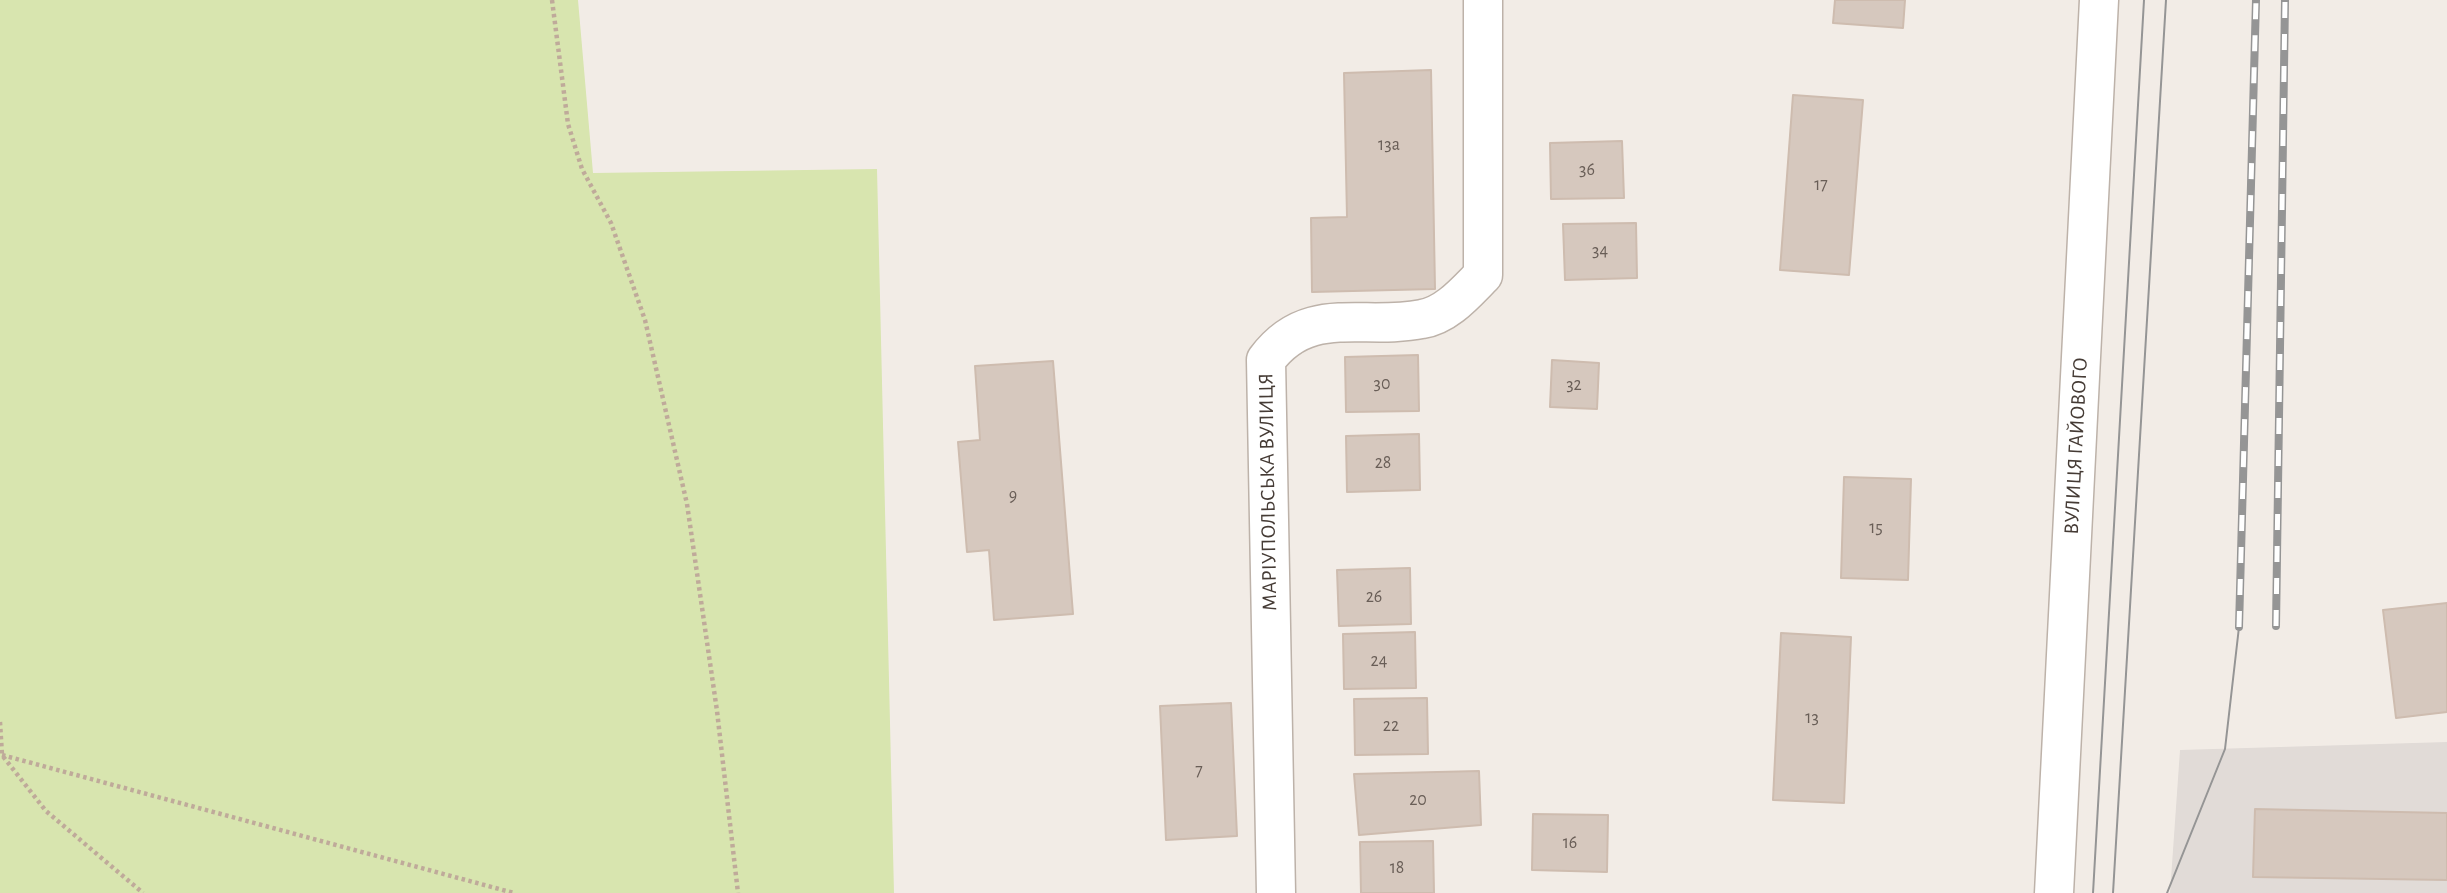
<!DOCTYPE html>
<html>
<head>
<meta charset="utf-8">
<style>
  body { margin:0 }
  canvas { display:block; background:#f2ece6 }
</style>
</head>
<body>
<canvas width="2447" height="893"></canvas>
<script>
const g = document.querySelector('canvas').getContext('2d');
g.lineJoin = 'round';
function fillPath(path, color) {
  g.fillStyle = color;
  g.fill(path, 'evenodd');
}
function trace(path, color, width, dash) {
  g.strokeStyle = color;
  g.lineWidth = width;
  g.lineCap = dash ? 'butt' : 'round';
  g.setLineDash(dash || []);
  g.stroke(path);
}
function label(font, color, halo, rows, align = 'center') {
  g.font = font + ' "Alegreya Sans",sans-serif';
  g.lineWidth = 5;
  g.setLineDash([]);
  g.textBaseline = 'middle';
  g.strokeStyle = halo;
  g.fillStyle = color;
  for (const [text, x, y, turn = 0] of rows) {
    g.save();
    g.translate(x, y);
    g.rotate((+turn || 0) * Math.PI / 180);
    g.textAlign = isNaN(turn) ? turn : align;
    if (halo) g.strokeText(text, 0, 0);
    g.fillText(text, 0, 0);
    g.restore();
  }
}
const industrial = new Path2D(`
  M2447,742V893H2170L2180,750Z`);
const green = new Path2D(`
  M0,0H578L593,173L877,169L894,893H0Z`);
const building = new Path2D(`
  M1835,0H1905L1903,28L1833,23Z
  M1431,70L1435,289L1312,292L1311,218L1347,217L1344,73Z
  M1793,95L1863,100L1849,275L1780,270Z
  M1622,141L1624,198L1551,199L1550,143Z
  M1636,223L1637,278L1565,280L1563,224Z
  M1418,355L1419,411L1346,412L1345,357Z
  M1552,360L1599,363L1597,409L1550,407Z
  M1053,361L1073,614L994,620L989,550L967,552L958,442L980,440L975,366Z
  M1419,434L1420,490L1347,492L1346,436Z
  M1844,477L1911,479L1908,580L1841,578Z
  M1410,568L1411,624L1339,626L1337,570Z
  M2447,603V712L2396,718L2383,610Z
  M1415,632L1416,688L1344,689L1343,634Z
  M1781,633L1851,637L1844,803L1773,800Z
  M1427,698L1428,754L1355,755L1354,699Z
  M1231,703L1237,836L1166,840L1160,706Z
  M1479,771L1481,825L1359,835L1354,774Z
  M2255,809L2447,813V880L2253,877Z
  M1533,814L1608,815L1607,872L1532,870Z
  M1433,841L1434,893H1361L1360,842Z`);
const path = new Path2D(`
  M552,0L568,124L582,169L611,223L645,320L687,504L717,711L738,893
  M0,722L2,755L46,811L143,893
  M2,755L514,893`);
const minor = new Path2D(`
  M1276,893L1266,360C1308,303 1363,331 1422,319C1447,315 1466,292 1483,275V0
  M2054,893L2099,0`);
const tram = new Path2D(`
  M2093,893L2144,0
  M2113,893L2166,0
  M2167,893L2225,749L2239,627`);
const rail = new Path2D(`
  M2276,626L2285,0
  M2239,627L2256,0`);
const numberNames = [
  ["13а",1389,145],
  ["36",1587,170],
  ["17",1821,185],
  ["34",1600,251],
  ["30",1382,384],
  ["32",1574,385],
  ["28",1383,463],
  ["9",1013,496],
  ["15",1876,528],
  ["26",1374,597],
  ["24",1379,661],
  ["13",1812,718],
  ["22",1391,726],
  ["7",1199,771],
  ["20",1418,800],
  ["16",1570,843],
  ["18",1397,868]
];
const streetNames = [
  ["ВУЛИЦЯ ГАЙОВОГО",2076,446,-87],
  ["МАРІУПОЛЬСЬКА ВУЛИЦЯ",1268,492,-91]
];
fillPath(industrial, '#e1dbd7');
fillPath(green, '#d8e5af');
fillPath(building, '#d6c8be');
trace(building, '#cebcaf', 2);
trace(minor, '#bdb2a9', 41);
trace(path, '#bfaa9a', 4.5, [3.5, 3.5]);
trace(minor, '#fff', 38);
trace(tram, '#959595', 2);
trace(rail, '#959595', 8);
trace(rail, '#fff', 5, [16]);
label('18px', '#695e57', null, numberNames);
label('21px', '#453b35', '#fff', streetNames);
</script>
</body>
</html>
